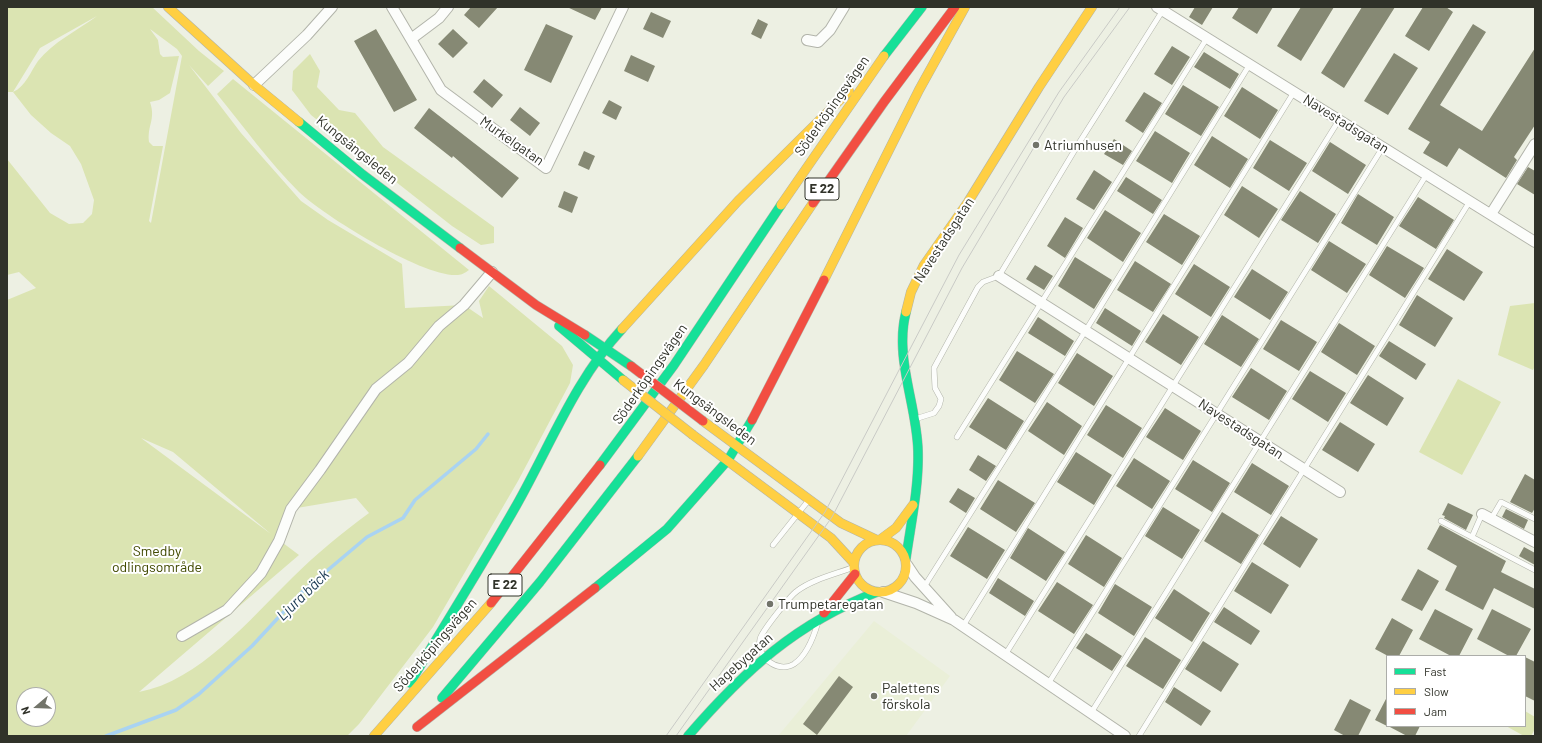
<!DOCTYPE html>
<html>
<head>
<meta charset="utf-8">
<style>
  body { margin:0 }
  #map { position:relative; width:1542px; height:743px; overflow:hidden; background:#edf0e3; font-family:Barlow,sans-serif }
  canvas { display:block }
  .frame { position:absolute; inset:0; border:8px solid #303229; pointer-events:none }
  .legend { position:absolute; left:1386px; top:655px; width:140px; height:72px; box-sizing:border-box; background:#fff; border:1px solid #acada9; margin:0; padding:5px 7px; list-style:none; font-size:12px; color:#303229 }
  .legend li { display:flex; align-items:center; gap:8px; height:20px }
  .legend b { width:20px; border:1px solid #acada9 }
  .north { position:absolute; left:16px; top:687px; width:40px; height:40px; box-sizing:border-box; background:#fff; border:1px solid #acada9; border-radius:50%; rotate:251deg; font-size:11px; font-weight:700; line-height:16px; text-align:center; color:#303229 }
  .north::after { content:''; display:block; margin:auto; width:14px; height:18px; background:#72746a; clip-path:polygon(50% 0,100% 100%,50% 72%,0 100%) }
</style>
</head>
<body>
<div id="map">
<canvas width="1542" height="743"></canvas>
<div class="frame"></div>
<ul class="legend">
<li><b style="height:5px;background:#16e098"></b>Fast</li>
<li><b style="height:5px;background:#ffcf43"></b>Slow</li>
<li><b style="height:5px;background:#f24e42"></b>Jam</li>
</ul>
<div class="north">N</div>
</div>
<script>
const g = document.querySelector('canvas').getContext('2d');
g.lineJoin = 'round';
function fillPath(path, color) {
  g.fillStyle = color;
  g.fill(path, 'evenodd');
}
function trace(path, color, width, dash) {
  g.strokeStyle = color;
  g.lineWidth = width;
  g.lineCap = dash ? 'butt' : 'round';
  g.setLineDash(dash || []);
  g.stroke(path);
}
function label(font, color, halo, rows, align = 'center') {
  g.font = font + ' Barlow,sans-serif';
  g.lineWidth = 4;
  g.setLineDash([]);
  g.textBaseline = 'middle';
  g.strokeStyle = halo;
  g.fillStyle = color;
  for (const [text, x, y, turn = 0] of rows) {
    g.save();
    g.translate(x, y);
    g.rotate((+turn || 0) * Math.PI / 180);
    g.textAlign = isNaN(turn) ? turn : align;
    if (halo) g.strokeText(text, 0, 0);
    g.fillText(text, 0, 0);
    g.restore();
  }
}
const built = new Path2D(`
  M874,621L950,676L906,736H778Z`);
const green = new Path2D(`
  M7,7H152L199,51L224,71L208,86L189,65L241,133L301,201L328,220L402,264L405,308L464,305L483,318L479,301L489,286L562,346L573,365L570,383L518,481L433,627L359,724L347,736H7V300L36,288L19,272L7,275V159L50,213L69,224L83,223L92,214L94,200L81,164L70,146L51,133L31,115L13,92H7ZM97,16C78,30 53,42 38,61C31,71 25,87 13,92L40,48ZM150,29L177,49L182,56L151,223L149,221L163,146H153L149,142C147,125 156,120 150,102L159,100L170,93L179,56L163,57L160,54L158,40ZM141,438L173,452L271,534ZM356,498L369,513C342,533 316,554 292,578C250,619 199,681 139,692L299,555L279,540L291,509ZM24,695H48V719H24Z
  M310,54L320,71L317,87L339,110L355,113L383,147L494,227V243L481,245L452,226L311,115L292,90L293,71Z
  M233,79L469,270C466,272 462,275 458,275C424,278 324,216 299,192C269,162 244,127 217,94Z
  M1535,303V366L1533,370L1498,355L1510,306Z
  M1458,379L1501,402L1462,475L1419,452Z
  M1525,711L1535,717V729L1531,736H1524L1506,726H1525Z`);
const stream = new Path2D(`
  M106,736L176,710L199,694L252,646L303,591L367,537L403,518L415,500L476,449L488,434`);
const building = new Path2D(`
  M471,7H498L479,28L464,15Z
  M567,7H602L595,20Z
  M1195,7H1213L1202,25L1189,17Z
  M1239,7H1273L1257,34L1232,18Z
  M1301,7H1334L1301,61L1277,46Z
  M1362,7H1395L1344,88L1321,73Z
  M1423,7H1446L1453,12L1429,51L1405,36Z
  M651,12L671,21L663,38L643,29Z
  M758,19L768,24L761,39L751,34Z
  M546,24L573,36L551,83L524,70Z
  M1473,24L1486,32L1440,105L1482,131L1535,48V125L1514,157L1517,160L1506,178L1459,148L1447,167L1423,153L1430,142L1408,129Z
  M376,29L417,100L394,112L354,41Z
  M453,29L468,43L453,58L438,44Z
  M1172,46L1190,57L1172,85L1154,74Z
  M1204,52L1239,74L1230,89L1194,67Z
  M1394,53L1418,68L1388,115L1364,101Z
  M631,55L655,66L648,82L624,71Z
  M484,79L503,95L492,108L473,92Z
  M1183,85L1219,107L1201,136L1165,114Z
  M1242,87L1278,110L1260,139L1224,116Z
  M1144,92L1162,103L1143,133L1125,121Z
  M609,100L622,107L616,120L602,113Z
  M520,107L540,123L530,136L510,120Z
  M429,108L519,178L502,198L453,156L452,158L414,128Z
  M1155,131L1190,153L1172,183L1136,161Z
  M1212,136L1248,159L1230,188L1194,165Z
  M1114,139L1132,151L1123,165L1104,154Z
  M1270,140L1307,163L1289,191L1253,168Z
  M1330,142L1366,165L1348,194L1312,171Z
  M584,151L595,156L589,170L578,165Z
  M1528,167L1535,171V195L1517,184Z
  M1094,170L1112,182L1094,210L1076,199Z
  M1126,177L1162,200L1153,214L1117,191Z
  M1242,186L1278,209L1259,238L1224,215Z
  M564,191L578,197L572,213L558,207Z
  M1300,191L1336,214L1318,243L1281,220Z
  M1358,194L1394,217L1377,245L1341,223Z
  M1418,197L1454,220L1436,249L1399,226Z
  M1105,210L1141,233L1123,262L1087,238Z
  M1164,214L1200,236L1182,265L1146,242Z
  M1065,217L1083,228L1065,258L1047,246Z
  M1329,241L1366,264L1347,293L1311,270Z
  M1387,246L1424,268L1405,298L1369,275Z
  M1447,249L1483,272L1464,301L1428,279Z
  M1075,257L1112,280L1094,309L1058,286Z
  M1135,261L1171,284L1153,312L1117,290Z
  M1194,264L1230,287L1211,317L1175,294Z
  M1035,265L1053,276L1044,290L1026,279Z
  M1252,269L1288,292L1270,320L1234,297Z
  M1417,295L1453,318L1435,347L1399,325Z
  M1105,308L1141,331L1132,346L1096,323Z
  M1163,314L1199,337L1181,365L1145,342Z
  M1222,315L1259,339L1241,367L1204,344Z
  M1038,317L1074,341L1065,356L1028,333Z
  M1281,320L1317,342L1299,371L1263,349Z
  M1339,323L1375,346L1357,375L1321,352Z
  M1389,341L1426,364L1416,380L1379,356Z
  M1017,351L1054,374L1035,403L999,380Z
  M1077,353L1113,376L1094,406L1058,383Z
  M1251,368L1287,391L1269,420L1232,397Z
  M1310,371L1346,393L1328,422L1292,399Z
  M1368,375L1404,398L1387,426L1350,403Z
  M988,398L1024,421L1006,450L969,427Z
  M1047,402L1082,426L1064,455L1028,431Z
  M1106,405L1142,428L1123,458L1087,435Z
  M1165,408L1201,431L1183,460L1146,437Z
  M1340,422L1375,444L1358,472L1322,450Z
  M1076,452L1112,475L1094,505L1057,482Z
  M978,455L996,466L986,481L969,470Z
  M1134,458L1170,481L1152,509L1116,486Z
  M1193,460L1230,483L1212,512L1175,489Z
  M1252,463L1289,486L1271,515L1234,492Z
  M1525,474L1535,480V508L1532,513L1510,502Z
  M998,480L1035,503L1016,532L980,509Z
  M958,488L975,498L966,513L949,502Z
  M1448,503L1473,515L1466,530L1444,518L1445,516L1442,515Z
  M1163,507L1200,530L1182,559L1145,536Z
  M1506,509L1528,520L1524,529L1502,517Z
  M1222,512L1259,535L1241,564L1204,541Z
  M1281,516L1318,539L1300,568L1263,544Z
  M1440,525L1506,561L1501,572L1535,589V609L1494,588L1483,610L1445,590L1457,566L1427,549Z
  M968,527L1005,550L987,579L950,556Z
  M1028,528L1065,552L1046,581L1010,558Z
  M1086,535L1122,558L1104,587L1068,564Z
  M1524,547L1535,553V565L1519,556Z
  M1252,562L1289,585L1271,614L1234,591Z
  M1418,569L1439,581L1422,611L1401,600Z
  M998,578L1034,601L1025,616L989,593Z
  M1057,582L1093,605L1074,634L1038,611Z
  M1115,584L1152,607L1134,636L1098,613Z
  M1174,589L1210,613L1192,642L1155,618Z
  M1224,607L1260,631L1251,645L1214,622Z
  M1435,609L1473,629L1459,656H1451L1419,639Z
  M1492,609L1531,629L1516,656H1509L1477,639Z
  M1392,618L1413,630L1399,656H1388L1375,649Z
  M1086,633L1122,656L1112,671L1076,648Z
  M1145,637L1181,660L1163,689L1126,666Z
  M1203,641L1239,664L1221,692L1185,669Z
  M1525,657L1535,662V701L1525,696Z
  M839,676L853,687L817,735L803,724Z
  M1174,687L1211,711L1201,726L1165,702Z
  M1387,697V726L1375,720Z
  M1350,699L1371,710L1358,736H1345L1334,730Z
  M1388,726H1420L1415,736H1407Z`);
const lane = new Path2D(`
  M915,419L934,413L939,406L941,399L935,388L934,368L978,287L983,282L999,276L1079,143L1163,10
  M957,437L1207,38
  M1491,519L1501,502L1535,519
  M1441,521L1535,570
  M1472,537L1482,514
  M773,545L808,501
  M924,587L1086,330L1250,64
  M818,622C814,636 806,656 794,664C778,674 756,657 760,639C762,631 790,596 797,591C813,579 836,574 854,567
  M963,626L1294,92
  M1005,655L1339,120
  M1048,684L1383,147
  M1091,713L1427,174
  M1139,736L1470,201`);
const street = new Path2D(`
  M392,7L441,90L546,168L623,7
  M1157,7L1535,242
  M411,39L439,18L448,7
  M807,40L818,42L830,30L844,7
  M254,85L307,35L332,7
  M1491,214L1535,144
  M999,276L1340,492
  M1482,514L1535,542
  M907,565L915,577L951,617
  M883,592L916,603L954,620L1125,736
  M182,636L227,610L261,573L279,541L291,509L320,470L376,389L408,363L439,326L464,305L492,272`);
const fast = new Path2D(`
  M884,56L922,7
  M299,122L362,174L460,248
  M906,312C894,358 917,405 918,451C919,487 911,523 906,558
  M559,326L623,380
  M585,335L631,366
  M600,465L674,365L781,205
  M595,588L667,529L728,460L752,420
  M410,683C445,624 482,566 516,506C550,446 575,380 622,329
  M442,698L540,582L638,456
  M688,736C744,671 796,623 877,592`);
const slow = new Path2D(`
  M168,7L254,85L299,122
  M781,205L884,56
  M824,280L919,90L965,7
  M906,312L911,292L924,265L968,202L1039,87L1092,7
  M622,329L738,201L849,91
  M703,421L841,523L877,540
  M693,435L831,538L854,563
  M638,456L704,365L813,203
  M881,539L896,528L913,505
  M854 566a26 26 0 1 1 52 0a26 26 0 1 1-52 0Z
  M374,736L491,603`);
const jam = new Path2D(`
  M813,203L884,102L955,7
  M460,248L536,305L585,335
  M752,420L824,280
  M491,603L600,465
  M824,613L855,574
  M417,727L595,588`);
const tram = new Path2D(`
  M666,736L825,512L959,255L1059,92L1120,7
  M676,736L832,517L962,268L1064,97L1130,7`);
const slowBridge = new Path2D(`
  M623,380L693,435`);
const jamBridge = new Path2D(`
  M631,366L703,421`);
const markers = [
  [1036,145,4,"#72746a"],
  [770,604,4,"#72746a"],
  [874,696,4,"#72746a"]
];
const shields = [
  [822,189,34],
  [505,585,34]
];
const shieldNames = [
  ["E 22",822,189],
  ["E 22",505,585]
];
const streetNames = [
  ["Söderköpingsvägen",832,106,-55],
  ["Navestadsgatan",1346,124,32],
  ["Murkelgatan",512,141,35],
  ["Kungsängsleden",357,150,39],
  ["Navestadsgatan",944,240,-57],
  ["Söderköpingsvägen",650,374,-55],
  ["Kungsängsleden",715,412,37],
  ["Navestadsgatan",1241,429,33],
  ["Söderköpingsvägen",435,645,-49],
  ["Hagebygatan",741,662,-42]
];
const poiNames = [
  ["Atriumhusen",1044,145],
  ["Trumpetaregatan",778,604],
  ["Palettens",882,688],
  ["förskola",882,704]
];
const parkNames = [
  ["Smedby",157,551],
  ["odlingsområde",157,567]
];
const waterNames = [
  ["Ljura bäck",303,595,-44]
];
fillPath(built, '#eaefd8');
fillPath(green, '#dbe4b2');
trace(stream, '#a9d3f2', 3.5);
fillPath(building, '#868974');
trace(lane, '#b2b4aa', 6);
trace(street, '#b2b4aa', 12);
trace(fast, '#b2b4aa', 10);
trace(slow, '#b2b4aa', 10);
trace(jam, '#b2b4aa', 10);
trace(lane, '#fcfdfb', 5);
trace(street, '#fcfdfb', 10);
trace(fast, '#16e098', 9);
trace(slow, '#ffcf43', 9);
trace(jam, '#f24e42', 9);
trace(tram, '#c9cac6', 1);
trace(slowBridge, '#b2b4aa', 10, []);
trace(jamBridge, '#b2b4aa', 10, []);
trace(slowBridge, '#ffcf43', 9);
trace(jamBridge, '#f24e42', 9);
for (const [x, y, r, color] of markers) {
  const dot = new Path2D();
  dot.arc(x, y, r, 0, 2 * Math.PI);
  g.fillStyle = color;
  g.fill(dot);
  trace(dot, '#fff', 1.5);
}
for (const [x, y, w] of shields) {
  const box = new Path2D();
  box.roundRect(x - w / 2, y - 11, w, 22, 3);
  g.fillStyle = '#fff';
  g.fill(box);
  trace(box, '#303229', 1);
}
label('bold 13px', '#303229', null, shieldNames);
label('14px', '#303229', '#fff', streetNames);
label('14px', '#303229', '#fff', poiNames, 'left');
label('14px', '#414901', '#fff', parkNames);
label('italic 15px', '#183751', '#fff', waterNames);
</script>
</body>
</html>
